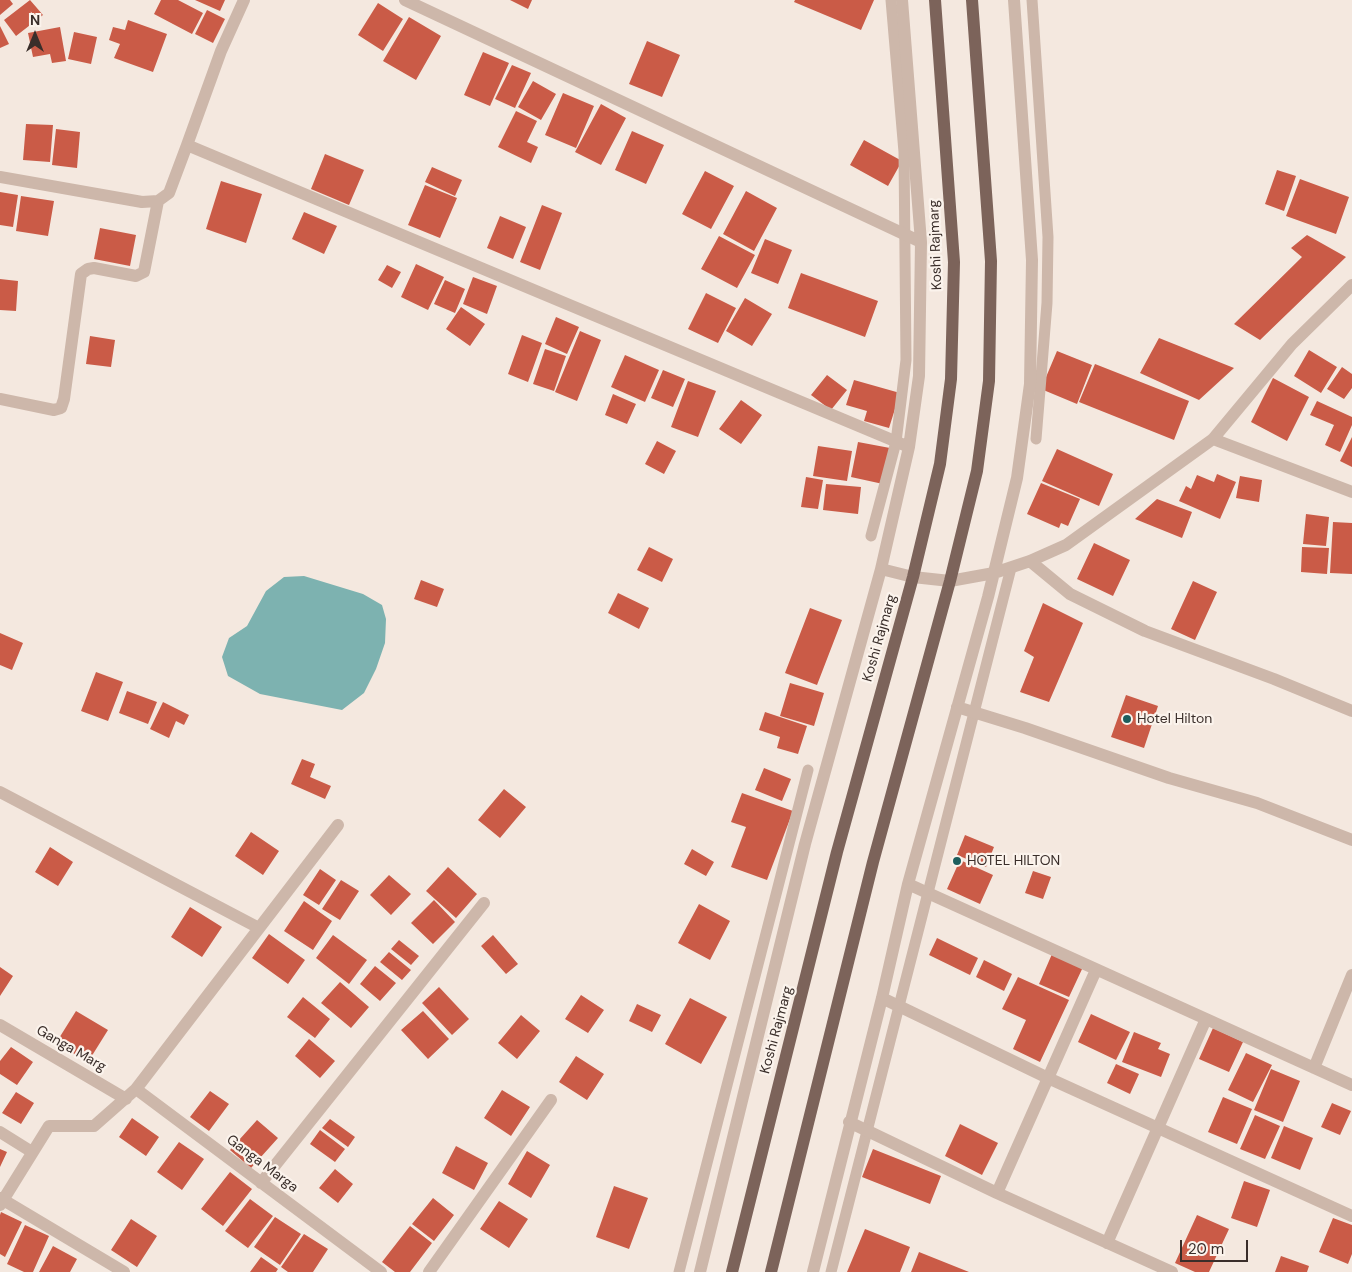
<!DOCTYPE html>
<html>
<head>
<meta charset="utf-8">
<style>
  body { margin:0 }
  #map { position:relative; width:1352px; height:1272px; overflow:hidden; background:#f4e8df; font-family:"DM Sans",sans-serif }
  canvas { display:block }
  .north { position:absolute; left:10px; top:10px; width:50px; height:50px; -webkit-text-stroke:4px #fbf3ec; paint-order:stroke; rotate:0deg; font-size:14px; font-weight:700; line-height:20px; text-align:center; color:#3a2e2a }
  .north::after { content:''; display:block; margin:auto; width:18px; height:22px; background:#3a2e2a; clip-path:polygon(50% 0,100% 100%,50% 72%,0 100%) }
  .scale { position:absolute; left:1180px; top:1240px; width:68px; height:22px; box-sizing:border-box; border:2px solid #3a2e2a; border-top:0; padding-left:6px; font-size:15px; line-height:18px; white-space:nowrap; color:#3a2e2a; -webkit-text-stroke:4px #fbf3ec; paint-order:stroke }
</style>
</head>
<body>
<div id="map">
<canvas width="1352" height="1272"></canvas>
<div class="north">N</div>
<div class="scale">20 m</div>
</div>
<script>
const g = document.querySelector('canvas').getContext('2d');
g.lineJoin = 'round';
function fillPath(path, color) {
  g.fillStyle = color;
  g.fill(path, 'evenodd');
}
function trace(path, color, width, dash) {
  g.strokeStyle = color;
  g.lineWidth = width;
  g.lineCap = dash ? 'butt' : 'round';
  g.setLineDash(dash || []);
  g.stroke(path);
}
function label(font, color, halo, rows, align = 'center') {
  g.font = font + ' "DM Sans",sans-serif';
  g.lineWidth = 4.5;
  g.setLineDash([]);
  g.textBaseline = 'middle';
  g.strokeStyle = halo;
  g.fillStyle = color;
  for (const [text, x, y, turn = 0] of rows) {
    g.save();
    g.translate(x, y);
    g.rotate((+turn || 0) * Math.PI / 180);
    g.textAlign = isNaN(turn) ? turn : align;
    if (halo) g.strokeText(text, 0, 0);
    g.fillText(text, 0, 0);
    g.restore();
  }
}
const water = new Path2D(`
  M304,576L363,594L382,605L386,619L385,643L376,669L364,693L342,710L260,694L228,676L222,657L229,638L247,626L266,591L284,577Z`);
const building = new Path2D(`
  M0,0H10L13,4L0,15Z
  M30,0L43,15L16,36L4,20Z
  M161,0H178L203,13L192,34L154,14Z
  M195,0H225L220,11Z
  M510,0H532L528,9Z
  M795,0H874L861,30L794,2Z
  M378,3L403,19L383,51L358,35Z
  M207,10L225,19L213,43L195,34Z
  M409,17L441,36L416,80L383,61Z
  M128,20L167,34L153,72L114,58L120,44L109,40L113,27L125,30Z
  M0,26L9,44L0,48Z
  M60,27L66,61L52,63L50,54L33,57L28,33Z
  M74,32L97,37L91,64L68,59Z
  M647,41L680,55L662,97L629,84Z
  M483,52L509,63L490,106L464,95Z
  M512,65L531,73L515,108L495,99Z
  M533,81L556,94L541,120L518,107Z
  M563,93L594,106L576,148L545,135Z
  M601,104L626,118L601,165L575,152Z
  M516,111L537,121L527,142L538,147L531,163L498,147Z
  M26,124L53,125L50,162L23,160Z
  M56,129L80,132L77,168L52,165Z
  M632,131L664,145L646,184L615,170Z
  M864,140L902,161L888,186L850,165Z
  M325,154L364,170L349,205L311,189Z
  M432,167L462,180L455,196L425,182Z
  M1277,170L1296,176L1284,211L1265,204Z
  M705,171L734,186L711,229L682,214Z
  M1300,179L1349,197L1336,234L1286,216Z
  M221,181L262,194L246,243L206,229Z
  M425,185L457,198L440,238L408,225Z
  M746,191L777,208L754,251L723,234Z
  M0,192L18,195L13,227L0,225Z
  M21,196L54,201L48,236L16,231Z
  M542,205L562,213L540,270L520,262Z
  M304,212L337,226L324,254L292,239Z
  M500,216L526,227L513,259L487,248Z
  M100,228L136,235L130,266L94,259Z
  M1307,235L1346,257L1260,340L1234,324L1302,257L1291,248Z
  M719,236L755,255L737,288L701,269Z
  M765,239L792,250L778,284L751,273Z
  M416,264L444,277L428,310L401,297Z
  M387,265L401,272L392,288L378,280Z
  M801,273L878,301L865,337L788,308Z
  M473,277L497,286L487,314L463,304Z
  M0,279L18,281L16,311L0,310Z
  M445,280L465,289L455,313L434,304Z
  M706,293L736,308L718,343L688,329Z
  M745,298L772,314L752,346L726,331Z
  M461,307L485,324L470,346L446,329Z
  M556,317L579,327L567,354L545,344Z
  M580,331L601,340L577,401L555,392Z
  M522,335L542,343L528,382L508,374Z
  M90,336L115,340L111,367L86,364Z
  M1159,338L1234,368L1199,400L1140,373Z
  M545,349L566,356L554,391L533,384Z
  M1309,350L1337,367L1321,393L1294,376Z
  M1057,351L1092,365L1077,404L1041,389Z
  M625,355L659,370L645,402L611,387Z
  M1095,364L1189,401L1174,440L1079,402Z
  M1342,367L1352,374V388L1344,399L1327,389Z
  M663,370L685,379L673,407L651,398Z
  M827,375L847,390L831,410L811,395Z
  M1273,378L1309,397L1287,441L1251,422Z
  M854,380L900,393L889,428L864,421L867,411L846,405Z
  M688,381L716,391L698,437L671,427Z
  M613,394L636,404L627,424L605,415Z
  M741,400L762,415L741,444L719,429Z
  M1317,401L1352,417V425L1340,452L1325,445L1334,425L1310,415Z
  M1352,437V467L1340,461Z
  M657,441L676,451L664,474L645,464Z
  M858,442L890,448L883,484L851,477Z
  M818,446L852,451L847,481L813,476Z
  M1057,449L1113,474L1099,506L1042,481Z
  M1217,474L1236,482L1220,519L1179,501L1186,486L1191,489L1197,475L1214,482Z
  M1240,476L1262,480L1259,502L1236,498Z
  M806,477L823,480L818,509L801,507Z
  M1041,483L1080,499L1068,526L1061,523L1059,528L1027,514Z
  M826,484L861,487L858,514L823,510Z
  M1157,499L1192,512L1182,538L1135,519Z
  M1306,514L1329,517L1326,546L1303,544Z
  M1333,522L1352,523V574L1330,573Z
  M1094,543L1130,560L1113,596L1077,579Z
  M649,547L673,559L662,582L637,570Z
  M1302,547L1329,548L1327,574L1301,572Z
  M421,580L444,589L437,607L414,599Z
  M1193,581L1217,592L1195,640L1171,629Z
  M618,593L649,608L639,629L608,613Z
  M1043,603L1083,623L1049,702L1020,692L1034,657L1024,651Z
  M810,608L842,620L817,685L785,673Z
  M0,633L23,643L12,670L0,665Z
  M96,672L123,682L108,721L81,711Z
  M790,683L824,693L814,726L780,716Z
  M127,691L157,702L148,724L119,713Z
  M1126,695L1158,706L1144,748L1111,737Z
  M163,702L189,715L184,725L176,721L169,738L150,729Z
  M765,712L807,726L798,754L777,748L780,737L759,730Z
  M302,759L315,764L310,777L331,786L325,799L291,784Z
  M764,768L791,779L782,801L755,790Z
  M504,789L526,807L500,838L478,820Z
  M742,793L793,811L767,880L731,867L746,827L731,822Z
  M251,832L279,851L263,875L235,856Z
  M965,835L994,847L986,867L957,855Z
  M50,847L73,862L58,886L35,872Z
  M692,849L714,862L706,876L684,864Z
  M960,860L993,875L980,904L947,889Z
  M448,867L477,894L456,918L426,891Z
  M320,869L336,880L319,905L303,895Z
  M1033,871L1051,877L1043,899L1025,893Z
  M389,875L411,894L391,915L370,895Z
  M341,880L359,891L340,920L322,909Z
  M434,900L455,922L433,944L411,923Z
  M304,901L332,921L313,950L284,931Z
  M699,904L730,921L710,960L678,943Z
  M190,907L222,927L202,957L171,937Z
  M269,934L305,960L288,984L252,958Z
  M333,935L367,960L349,984L316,958Z
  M493,935L518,964L506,974L481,946Z
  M937,938L978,958L970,975L929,955Z
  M399,940L419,956L411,965L391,949Z
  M389,952L411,970L402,980L380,962Z
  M1052,954L1083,967L1069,997L1039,984Z
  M984,960L1012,974L1004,991L976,977Z
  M375,966L396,983L380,1001L360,984Z
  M0,967L13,976L0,996Z
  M1018,977L1069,1000L1040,1062L1013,1049L1026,1020L1002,1009Z
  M340,982L369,1007L351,1028L321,1003Z
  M439,987L469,1019L452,1035L422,1003Z
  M581,995L604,1010L588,1033L565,1019Z
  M303,997L330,1019L315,1038L287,1017Z
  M690,998L727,1017L701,1064L665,1044Z
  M637,1004L661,1015L652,1032L629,1021Z
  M76,1011L108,1030L88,1062L56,1043Z
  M423,1011L449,1039L428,1059L401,1030Z
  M1091,1014L1130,1032L1116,1060L1078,1042Z
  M521,1015L540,1031L517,1059L498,1043Z
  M1213,1028L1243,1042L1229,1072L1199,1059Z
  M1134,1032L1161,1043L1158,1049L1170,1054L1161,1077L1122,1062Z
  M309,1039L335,1061L320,1078L295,1056Z
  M11,1047L33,1062L17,1085L0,1074V1061Z
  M1246,1053L1272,1065L1253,1102L1228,1090Z
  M576,1056L604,1074L587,1100L559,1082Z
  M1116,1064L1139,1074L1130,1094L1107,1083Z
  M1271,1069L1300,1081L1283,1122L1254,1110Z
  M502,1090L530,1107L511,1136L484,1118Z
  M210,1091L229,1104L209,1131L190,1117Z
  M16,1092L34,1103L21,1124L2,1113Z
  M1223,1097L1252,1109L1237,1144L1208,1132Z
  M1332,1103L1351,1111L1340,1135L1321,1127Z
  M1255,1115L1280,1126L1265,1159L1240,1149Z
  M132,1118L159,1137L146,1156L119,1137Z
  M330,1119L355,1137L348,1147L322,1128Z
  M257,1120L278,1138L251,1168L230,1150Z
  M960,1124L998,1143L982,1175L945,1156Z
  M1284,1126L1313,1138L1300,1170L1271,1158Z
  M320,1130L345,1149L335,1162L310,1144Z
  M179,1142L204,1159L182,1190L157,1172Z
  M456,1146L488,1163L474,1190L442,1173Z
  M0,1149L7,1152L0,1167Z
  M873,1149L941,1176L930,1204L862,1177Z
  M527,1151L550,1165L531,1198L508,1184Z
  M335,1169L353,1184L338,1203L319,1188Z
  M230,1172L252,1189L223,1226L201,1209Z
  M1244,1181L1270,1190L1257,1227L1231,1218Z
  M614,1186L648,1198L629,1249L596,1237Z
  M433,1198L454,1215L434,1241L412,1224Z
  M250,1199L273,1216L248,1248L225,1231Z
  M499,1201L528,1219L509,1248L480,1229Z
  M1,1212L22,1222L5,1257L0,1254V1215Z
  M1197,1215L1229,1229L1209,1272H1195L1175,1263Z
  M275,1217L301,1234L280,1265L254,1247Z
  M1333,1218L1352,1225V1254L1348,1264L1319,1252Z
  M131,1219L157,1236L137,1267L111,1250Z
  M25,1225L49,1236L33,1272H24L7,1264Z
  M410,1226L432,1243L410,1272H395L382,1262Z
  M865,1229L910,1247L900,1272H847Z
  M304,1234L328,1249L313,1272H288L281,1267Z
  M53,1246L77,1259L70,1272H39Z
  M919,1252L969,1272H911Z
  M1281,1256L1309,1266L1307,1272H1275Z
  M261,1257L278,1269L276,1272H250Z`);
const service = new Path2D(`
  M1032,0L1048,237L1047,303L1036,439
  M871,536L896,442L906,360L904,152L891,0
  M679,1272L808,770
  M831,1272L1011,568`);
const minor = new Path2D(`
  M244,0L221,51L187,145L909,447
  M405,0L921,242
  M0,177L142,202L158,201L169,193L187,145
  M0,399L54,410L61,408L64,399L81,274L88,269L94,268L136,276L144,272L158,201
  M1213,439L1352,492
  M1030,561L1070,594L1145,631L1274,679L1352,711
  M881,569L913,577L950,581L994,573L1030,561L1066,545L1213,439L1292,344L1352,285
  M957,707L1025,728L1169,778L1257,803L1352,840
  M0,792L259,928
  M908,884L1352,1085
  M882,998L1048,1078L1352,1216
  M0,1025L126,1099
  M1314,1068L1352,975
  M136,1089L381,1272
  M849,1122L997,1193L1172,1272
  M0,1132L32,1152
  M261,1183L484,903
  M997,1193L1096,970
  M0,1198L124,1272
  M0,1205L49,1126H94L136,1089L338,825
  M1107,1243L1206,1019
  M429,1272L551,1100
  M700,1272L805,844L881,569L909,447L919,376L921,242L902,0
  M813,1272L882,998L908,884L988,597L1017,478L1030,384L1032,260L1014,0`);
const primary = new Path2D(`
  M732,1272L837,852L913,577L940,464L951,379L954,262L935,0
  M771,1272L873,862L950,581L977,471L989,381L991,261L972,0`);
const markers = [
  [1127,719,5,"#1d5e5d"],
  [957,861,5,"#1d5e5d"]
];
const streetNames = [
  ["Koshi Rajmarg",936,245,-92],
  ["Koshi Rajmarg",880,638,-74],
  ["Koshi Rajmarg",777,1030,-75],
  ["Ganga Marg",71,1049,30],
  ["Ganga Marga",262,1164,37]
];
const poiNames = [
  ["Hotel Hilton",1137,719],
  ["HOTEL HILTON",967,861]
];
fillPath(water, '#7db2b0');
fillPath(building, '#ca5b47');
trace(service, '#cdb7aa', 11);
trace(minor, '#cdb7aa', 12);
trace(primary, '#7c635a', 12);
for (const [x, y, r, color] of markers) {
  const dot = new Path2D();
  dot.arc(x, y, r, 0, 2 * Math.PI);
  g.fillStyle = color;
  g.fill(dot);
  trace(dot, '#fbf3ec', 2);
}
label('14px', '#3a2e2a', '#fbf3ec', streetNames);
label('14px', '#3a2e2a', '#fbf3ec', poiNames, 'left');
</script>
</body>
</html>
